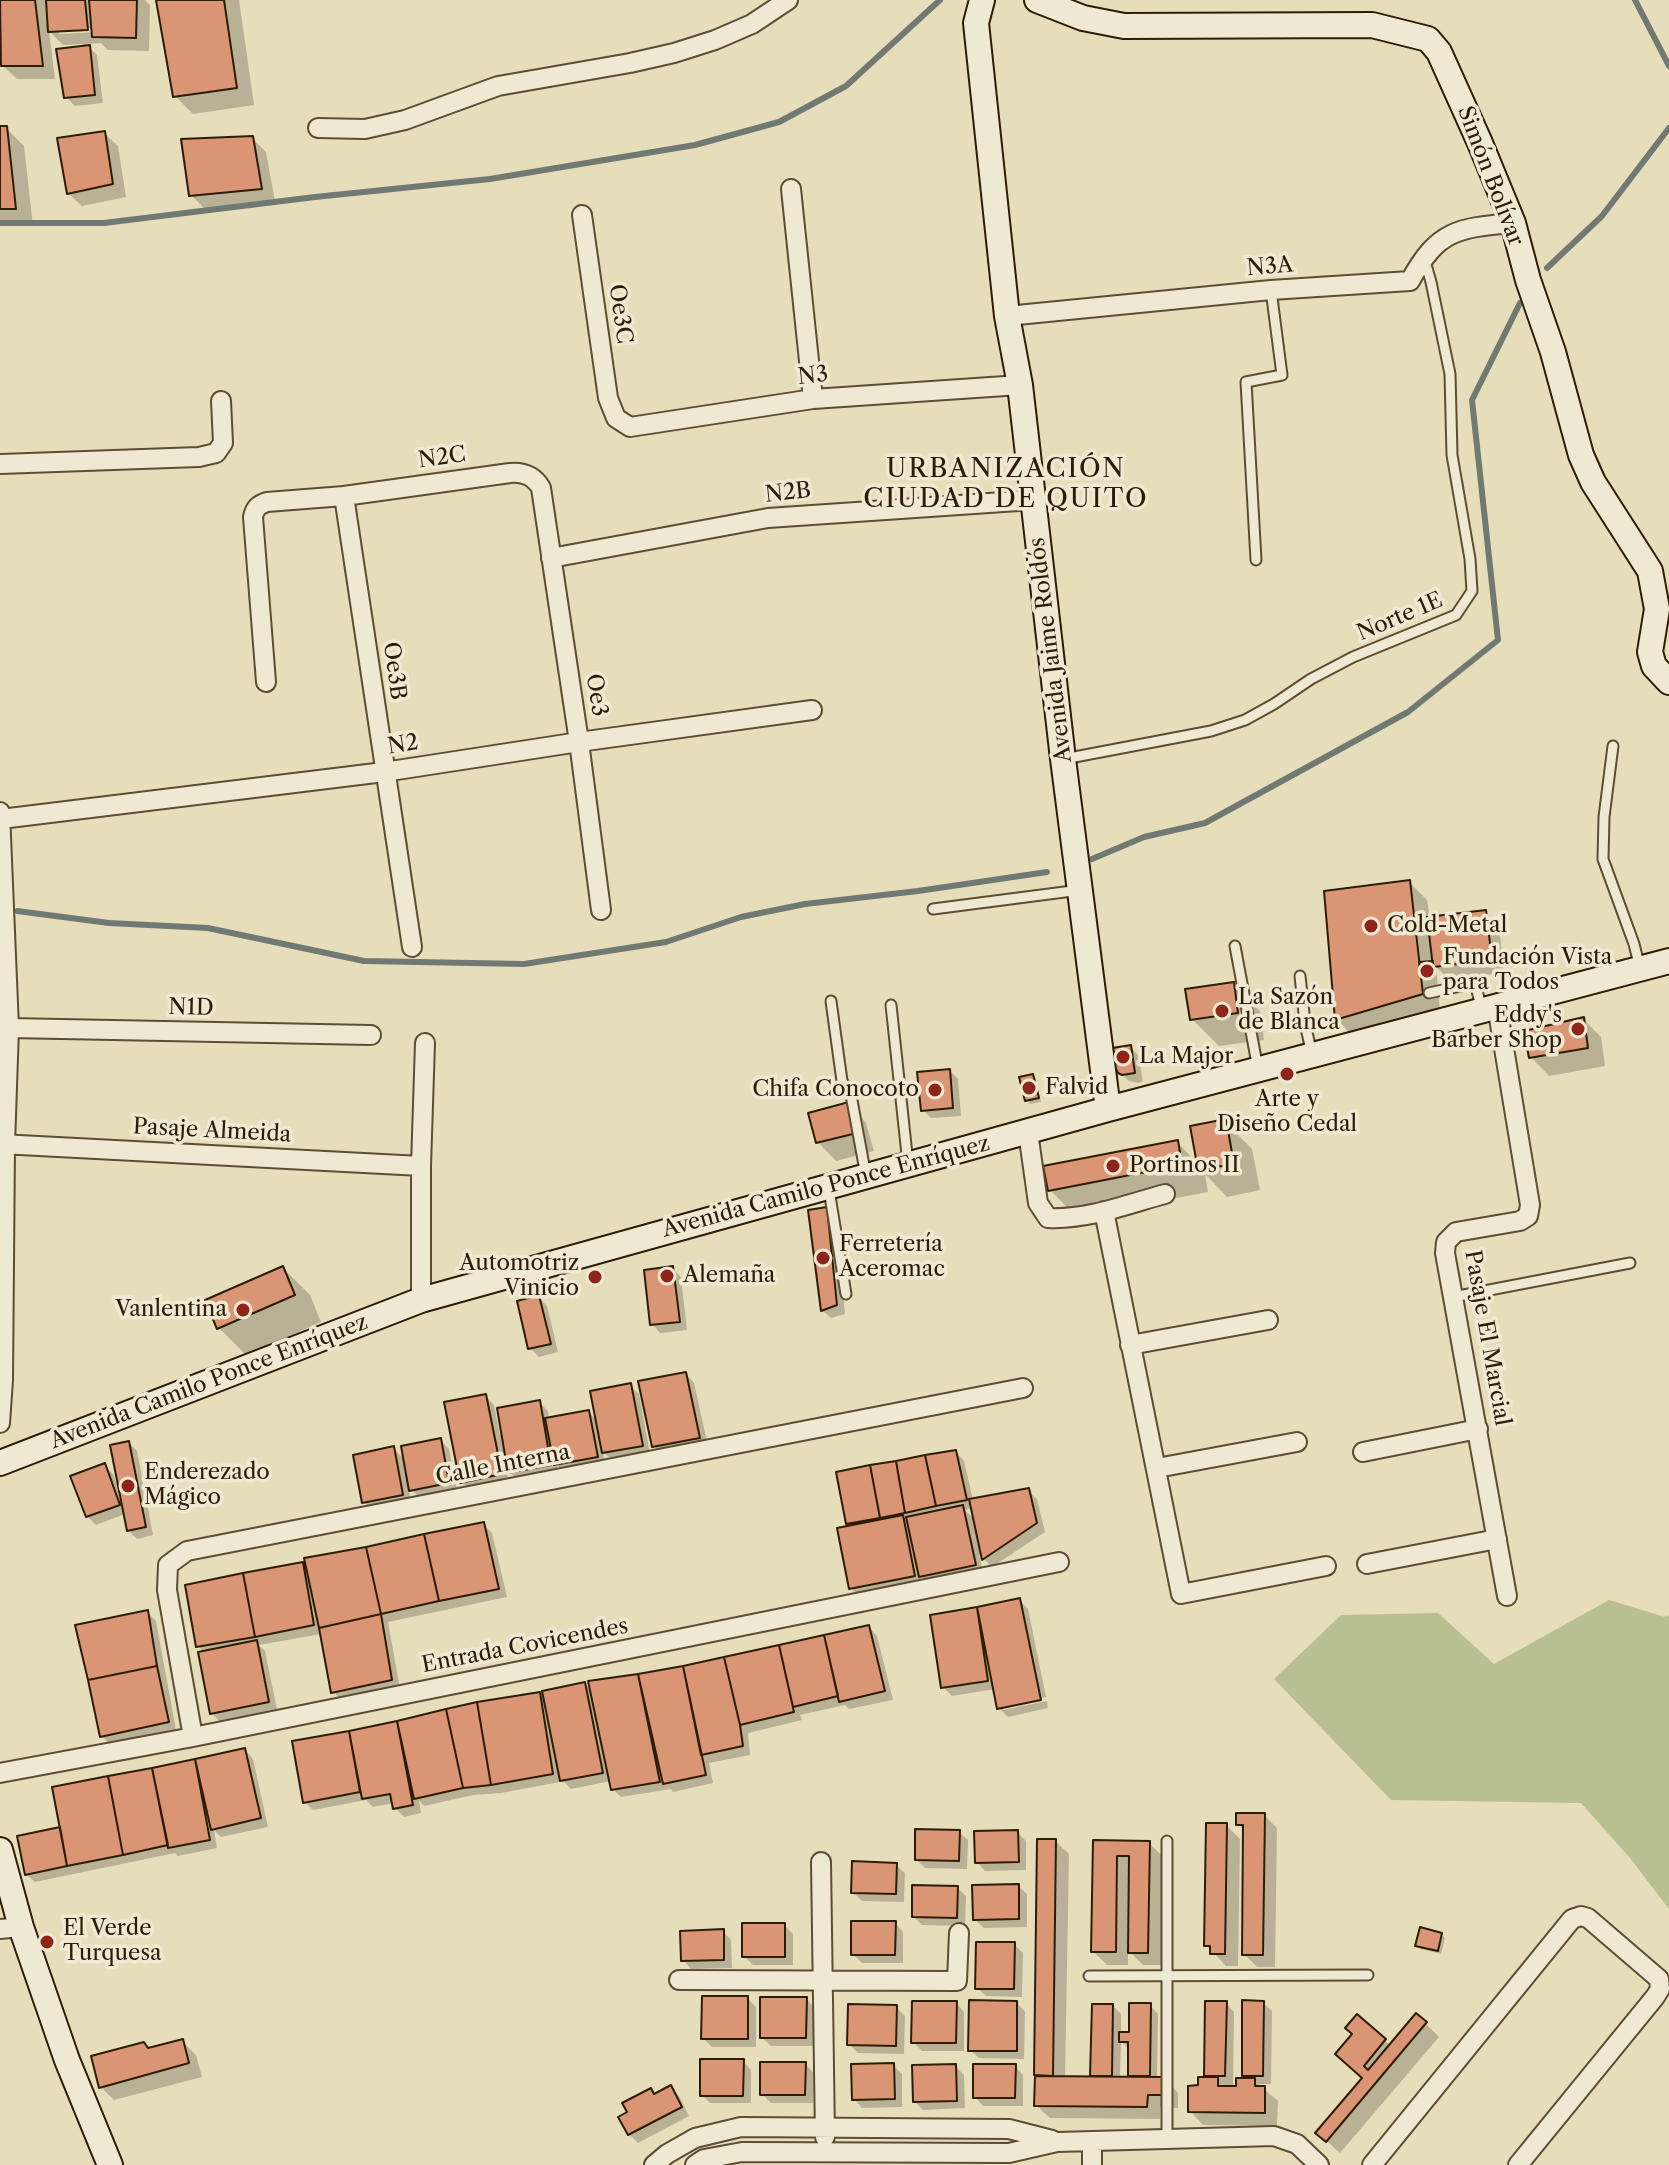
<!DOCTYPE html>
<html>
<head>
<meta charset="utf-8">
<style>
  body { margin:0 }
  canvas { display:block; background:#e6ddbb }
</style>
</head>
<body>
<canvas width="1669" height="2165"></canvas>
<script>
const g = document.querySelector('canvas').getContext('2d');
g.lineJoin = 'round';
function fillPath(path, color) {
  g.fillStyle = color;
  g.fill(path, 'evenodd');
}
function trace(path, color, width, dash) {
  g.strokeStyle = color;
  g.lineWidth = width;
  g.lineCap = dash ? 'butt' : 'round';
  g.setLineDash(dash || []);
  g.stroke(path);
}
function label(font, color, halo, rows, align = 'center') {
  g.font = font + ' "Libre Caslon Text",serif';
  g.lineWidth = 7;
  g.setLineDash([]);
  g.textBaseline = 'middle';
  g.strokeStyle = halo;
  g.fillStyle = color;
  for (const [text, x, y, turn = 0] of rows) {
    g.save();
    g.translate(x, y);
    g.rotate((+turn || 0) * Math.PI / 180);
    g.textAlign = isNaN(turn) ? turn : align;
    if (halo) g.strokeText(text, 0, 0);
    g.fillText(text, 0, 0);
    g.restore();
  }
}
const green = new Path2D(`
  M1609,1600L1665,1617L1669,1615V1909L1630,1858L1581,1803L1391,1800L1274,1679L1341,1615L1438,1613L1494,1664Z`);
const shadow = new Path2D(`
  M0,0H145L150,5L149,51L108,50L101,43L86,44L97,55L103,103L75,106L66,97L83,44L63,45L49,31L55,79H17L3,66ZM98,28V32L59,34V30Z
  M158,0H239L254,105L193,114L175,96Z
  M0,128H6L24,146L33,226H0Z
  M104,133L118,146L126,197L82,206L68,193Z
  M252,138L266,152L275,201L204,208L191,195Z
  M1409,882L1427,900L1430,918L1485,912L1499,925L1504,973L1449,979L1436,967L1440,1012L1354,1037L1336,1019Z
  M1233,984L1260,1011L1264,1040L1219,1046L1192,1019Z
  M1583,1019L1601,1037L1605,1066L1549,1076L1531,1057Z
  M1130,1047L1138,1055L1143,1081L1139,1083L1129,1081L1120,1072Z
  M950,1071L958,1079L961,1116L931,1118L923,1110Z
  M1033,1076L1036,1080L1041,1102L1030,1104L1027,1100Z
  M848,1104L866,1123L874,1151L836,1161L818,1142Z
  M1225,1122L1252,1149L1260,1190L1227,1197L1205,1174L1208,1192L1077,1217L1050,1190L1177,1142L1199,1165Z
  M826,1209L835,1217L845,1314L831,1318L822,1310Z
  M283,1268L310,1295L321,1322L246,1355L219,1328Z
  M672,1268L681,1277L687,1330L660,1333L652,1324Z
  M539,1298L547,1306L558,1352L539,1357L530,1348Z
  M686,1374L694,1383L708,1446L662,1454L654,1446Z
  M630,1386L639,1394L650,1454L613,1461L603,1452L605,1465L565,1473L557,1465L558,1474L518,1481L506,1468L509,1483L471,1491L462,1482L485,1396L494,1405L500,1435L503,1434L539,1402L548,1411L549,1420L589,1412L598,1422Z
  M440,1440L449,1449L457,1491L420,1498L408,1486L411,1503L373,1511L364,1502L393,1448L406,1461Z
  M129,1443L137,1451L153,1535L137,1539L128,1530L125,1514L96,1525L87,1516L105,1466L113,1474L117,1485L120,1484Z
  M956,1452L964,1461L973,1500L1028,1491L1037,1499L1045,1532L992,1567L979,1554L983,1574L930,1585L921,1576L922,1584L859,1597L851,1588L852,1527L847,1523ZM973,1508L975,1520L965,1510Z
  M483,1524L492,1533L507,1597L388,1622L400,1689L342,1700L333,1692L321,1634L259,1645L265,1651L277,1710L220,1722L212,1713L205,1653L198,1646L302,1564L308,1570Z
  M1020,1601L1028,1609L1046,1697L1003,1706V1710L1047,1701L1048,1708L1008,1717L999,1708L995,1689L952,1696L943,1687L932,1616Z
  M147,1612L156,1621L176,1730L110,1744L101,1736Z
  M869,1627L877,1636L893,1700L849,1709L845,1705L800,1715L802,1720L748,1733L750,1755L709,1763L713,1783L673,1792L671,1789L621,1797L613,1789L611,1781L571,1789L560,1778V1782L501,1793L473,1795L424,1806L419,1800L421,1813L404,1817L395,1808L394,1803L373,1807L366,1800L313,1810L305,1802L294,1743L397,1723L477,1703L539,1694L546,1701L585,1684L593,1692L591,1683L684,1667Z
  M245,1750L253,1759L268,1827L221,1837L214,1830L217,1848L178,1856L175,1853L35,1882L26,1874L62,1829L152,1770Z
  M1264,1815L1277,1828L1275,1967H1257L1244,1954L1245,1832L1238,1824Z
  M1226,1825L1240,1839L1238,1966H1226L1206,1945Z
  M959,1832L968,1840L967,1869L925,1868L917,1860Z
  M1017,1832L1026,1841V1870L985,1871L977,1862Z
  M1039,1841H1055L1069,1854L1065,2078L1096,2079L1092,2075L1113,2006L1121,2014V2034H1131L1150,2005L1158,2014L1157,2079H1165L1178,2093V2108L1160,2107V2119L1050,2118L1036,2105ZM1121,2041L1130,2050V2075L1134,2079H1120Z
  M1095,1842L1149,1843L1162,1856L1161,1965H1143L1128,1950V1965H1107L1093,1951Z
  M896,1865L905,1873L904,1902L862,1901L853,1892Z
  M1018,1886L1027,1894V1927L984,1928L975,1920Z
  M957,1888L966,1896L965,1926L922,1925L914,1917Z
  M895,1923L903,1932V1963H862L853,1954Z
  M784,1925L793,1934V1965H753L744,1956Z
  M723,1931L731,1940L732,1968L691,1969L683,1960Z
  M1441,1934L1445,1938L1441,1954L1421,1949L1417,1945Z
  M1014,1944L1023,1953L1022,1997L986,1996L977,1988Z
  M747,1998L756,2007V2047H712L703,2038Z
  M806,1999L815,2008L814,2046H771L762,2038Z
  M956,2003L964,2012V2051H922L913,2042Z
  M1017,2003L1025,2012L1024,2059L979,2058L970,2050Z
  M1226,2003L1234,2012L1233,2088L1249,2080L1244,2075L1263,2003L1272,2011L1271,2084H1258L1278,2101L1277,2126L1203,2125L1190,2111L1200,2087L1210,2079L1206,2075Z
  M896,2007L905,2016L904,2054L858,2053L849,2044Z
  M1357,2017L1391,2046L1426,2024L1439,2037L1340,2153L1318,2133L1364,2079L1354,2034Z
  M182,2041L196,2055L202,2077L114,2100L101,2087L149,2050Z
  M743,2061L751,2070V2103H710L702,2095Z
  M805,2064L814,2073L813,2103H771L762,2094Z
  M893,2065L902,2074V2107L862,2108L854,2099Z
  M955,2066L964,2075L965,2108L923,2110L914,2101Z
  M1015,2066L1023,2075V2106H983L975,2097Z
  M670,2087L679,2096L689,2116L638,2143L629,2134Z`);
const stream = new Path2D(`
  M1635,0L1669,66
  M0,223H104L315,197L490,179L695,145L779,122L846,86L940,0
  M1547,268L1602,216L1669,128
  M1092,859L1144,837L1205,823L1408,712L1498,640L1472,400L1520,303
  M17,911L109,923L208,928L364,961L524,964L666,942L741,917L805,904L918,891L1047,872`);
const building = new Path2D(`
  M0,0H35L43,66H1Z
  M46,0H85L88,30L48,32Z
  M89,0H137L136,38L92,37Z
  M156,0H224L237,88L173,97Z
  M90,45L95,95L64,98L56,49Z
  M0,126H7L16,209H0Z
  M105,131L113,184L67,194L57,138Z
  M253,136L262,189L189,196L181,139Z
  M1410,880L1423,994L1335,1020L1324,891Z
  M1486,910L1492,960L1433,967L1427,917Z
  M1433,961L1434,974L1421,976L1419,962Z
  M1234,982L1238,1013L1190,1020L1185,989Z
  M1584,1017L1588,1048L1529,1058L1524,1031Z
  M1131,1045L1135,1073L1122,1075L1118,1073L1115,1067L1112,1048Z
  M950,1069L953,1108L921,1111L917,1072Z
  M1033,1074L1039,1098L1025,1101L1019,1077Z
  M849,1102L857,1133L816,1143L808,1113Z
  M1226,1119L1234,1164L1198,1170L1190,1126Z
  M1178,1140L1182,1165L1048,1191L1043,1166Z
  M827,1207L837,1305L821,1311L808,1210Z
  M283,1266L295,1295L217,1329L205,1300Z
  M673,1266L680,1322L650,1325L644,1270Z
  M539,1295L551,1344L528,1349L517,1301Z
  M686,1372L700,1438L652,1447L638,1381Z
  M631,1383L643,1446L602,1453L590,1391Z
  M486,1394L502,1474L460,1483L444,1402Z
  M540,1400L551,1465L508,1473L497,1408Z
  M589,1410L598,1457L554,1465L545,1418Z
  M441,1438L449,1483L409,1491L401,1446Z
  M129,1441L146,1527L127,1531L110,1445Z
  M394,1446L403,1495L362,1503L353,1455Z
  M956,1450L967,1500L936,1506L925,1455Z
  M925,1455L936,1506L905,1513L896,1461Z
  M896,1461L905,1513L880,1518L870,1465Z
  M105,1463L120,1505L86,1517L70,1476Z
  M870,1465L880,1518L846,1524L836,1472Z
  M1029,1488L1037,1523L982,1560L969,1499Z
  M963,1505L976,1565L919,1577L906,1517Z
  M903,1515L915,1576L849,1589L837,1528Z
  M484,1522L499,1589L439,1601L424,1534Z
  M424,1534L439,1601L381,1614L366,1547Z
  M366,1547L381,1614L319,1628L304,1558Z
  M303,1562L314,1625L255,1637L243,1573Z
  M243,1573L255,1637L196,1647L185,1585Z
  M1020,1598L1041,1700L997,1709L977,1607Z
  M977,1607L988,1681L941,1688L930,1615Z
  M148,1610L157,1666L88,1680L75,1625Z
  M381,1614L392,1680L331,1693L319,1628Z
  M869,1625L885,1691L839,1702L824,1635Z
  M824,1635L838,1696L793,1707L779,1645Z
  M257,1640L269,1702L210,1714L198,1652Z
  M779,1645L794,1712L740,1725L724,1657Z
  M724,1657L740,1725L743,1746L701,1755L683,1666Z
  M157,1666L169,1722L100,1737L88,1680Z
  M683,1666L706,1775L663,1784L638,1674Z
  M638,1674L660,1782L611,1790L588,1681Z
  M585,1682L603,1773L560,1781L542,1691Z
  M540,1692L553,1774L491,1785L477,1702Z
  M477,1702L491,1785L463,1788L446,1709Z
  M446,1709L463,1788L414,1799L397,1721Z
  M397,1721L413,1805L393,1809L390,1794L362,1799L349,1731Z
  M349,1731L360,1792L303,1803L292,1741Z
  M245,1748L261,1818L211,1830L195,1759Z
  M195,1759L210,1840L168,1848L152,1768Z
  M152,1768L168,1845L123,1855L108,1776Z
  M108,1776L123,1855L67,1866L52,1787Z
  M1236,1813H1265L1263,1955H1242L1243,1825H1236Z
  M1206,1823H1227L1225,1954H1210V1946H1204Z
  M60,1827L67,1866L25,1875L17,1836Z
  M915,1829L960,1830L959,1861L915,1860Z
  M1018,1830L1019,1862L975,1863L974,1831Z
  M1037,1839H1056L1053,2076L1034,2075Z
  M1093,1840L1150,1841L1148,1953H1128L1129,1856H1117L1116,1952H1091Z
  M852,1861L897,1863L896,1894L851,1893Z
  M1019,1884V1919L973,1920L972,1885Z
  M912,1885L958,1886L957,1918L912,1917Z
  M851,1921H896L895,1955H851Z
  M742,1923H785V1957H742Z
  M1420,1927L1442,1933L1438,1951L1415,1946Z
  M724,1929V1960L681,1961L680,1931Z
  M976,1942H1015L1014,1989H975Z
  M702,1996H748V2039H701Z
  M760,1997H807L806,2038H760Z
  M969,2000L1017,2001V2051H968Z
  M1242,2000L1264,2001L1263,2076H1242Z
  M912,2001H957L956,2043H911Z
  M1205,2001H1227L1225,2076H1204Z
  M1129,2003H1151L1150,2076H1128V2042H1119V2032H1129Z
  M848,2004L897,2005L896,2046L847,2045Z
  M1092,2004H1113L1112,2076H1090Z
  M1416,2013L1427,2022L1326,2142L1315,2133L1362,2078L1335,2054L1352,2034L1345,2028L1357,2014L1386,2039L1364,2066L1368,2070Z
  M183,2039L189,2063L99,2088L91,2056L144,2042L148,2048Z
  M700,2059H744L743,2096H700Z
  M760,2062H806L805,2095H760Z
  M894,2063L895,2099L852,2100L851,2064Z
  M956,2064L957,2101L913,2102L912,2065Z
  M973,2064H1016L1015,2098H973Z
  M1035,2076L1165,2077V2095H1148L1147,2107L1034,2106Z
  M1198,2077H1218V2086H1236V2078H1255V2086H1265V2113L1188,2112V2086L1198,2085Z
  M671,2085L682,2107L628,2135L618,2117L627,2112L622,2103L651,2088L654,2094Z`);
const lane = new Path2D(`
  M1256,560L1246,382L1282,375L1271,290
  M1613,746L1604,817L1603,859L1634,944L1640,968
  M1064,759L1211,731L1245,720L1274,704L1311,679L1353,657L1456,615L1472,591L1470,559L1452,455L1450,374L1431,282L1427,268L1421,260
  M933,909L1080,890
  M1235,946L1258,1069
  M1300,976L1305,1023L1312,1055
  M1429,993L1470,984L1476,987L1482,1010
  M831,1001L842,1081L851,1095L866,1176
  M891,1005L908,1164
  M829,1190L846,1294
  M1453,1297L1630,1263
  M1089,1976L1368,1975
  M1167,2139V1841`);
const street = new Path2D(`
  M318,128L365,129L405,120L498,86L630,63L674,53L715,40L752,24L788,0
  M791,189L813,399
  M582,215L608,398L616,418L630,427L813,399L1020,385
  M1007,316L1271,290L1410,281C1438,230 1457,228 1513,223
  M0,464L199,457L216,453L223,443L221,401
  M344,496L412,947
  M551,558L768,518L1033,500
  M266,682L253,517C255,508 258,505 267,502L344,496L510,473C524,472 534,476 541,488L579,742L601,910
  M0,812L9,1028L5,1145L3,1380L0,1423
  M1,819L384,772L579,742L812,710
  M1497,1006L1530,1205L1528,1216L1520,1221L1456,1232L1446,1242L1445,1253L1507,1596
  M9,1028L371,1035
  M1028,1132L1038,1203L1048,1218C1088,1220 1128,1204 1165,1194
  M0,1144L421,1166
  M1104,1211L1181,1594L1326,1566
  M421,1300V1166L425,1043
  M1130,1345L1268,1320
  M1363,1452L1478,1429
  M1157,1468L1297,1442
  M1367,1564L1497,1539
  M193,1737L167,1590L168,1565L187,1551L1023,1388
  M0,1773L193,1737L1059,1562
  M821,1862L825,2137
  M0,1929L21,1927
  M679,1980L957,1981L959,1933
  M654,2165L667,2154L695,2138L741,2127L1009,2129L1052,2140
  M695,2165L704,2159L742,2152L1009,2153L1057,2142L1274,2136L1297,2144L1319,2165
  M1092,2165V2141
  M1372,2165L1572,1919L1581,1916L1588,1918L1659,1979L1660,1989L1655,1997L1518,2165`);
const secondary = new Path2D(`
  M982,0L976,23L1007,316L1020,385L1063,759L1108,1109
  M1037,0L1083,18L1124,26L1372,25L1428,39L1439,52L1480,143L1513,223L1528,280L1553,352L1581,455L1593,482L1650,571L1657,609L1650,652L1654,666L1669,682
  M0,1463L421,1300L1108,1109L1669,961
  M0,1850L21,1927L67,2060L110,2165`);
const markers = [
  [1371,926,8,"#8f2418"],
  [1427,971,8,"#8f2418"],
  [1222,1011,8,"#8f2418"],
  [1578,1029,8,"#8f2418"],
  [1123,1057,8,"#8f2418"],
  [1287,1074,8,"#8f2418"],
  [1029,1088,8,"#8f2418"],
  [935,1090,8,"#8f2418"],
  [1113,1166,8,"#8f2418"],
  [823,1258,8,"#8f2418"],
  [667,1276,8,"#8f2418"],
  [595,1277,8,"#8f2418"],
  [243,1310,8,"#8f2418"],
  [128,1486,8,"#8f2418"],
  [47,1942,8,"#8f2418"]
];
const streetNames = [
  ["Simón Bolívar",1490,176,69],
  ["N3A",1270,267,-5],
  ["Oe3C",620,314,82],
  ["N3",813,376,-6],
  ["N2C",442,458,-8],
  ["N2B",788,493,-6],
  ["Norte 1E",1400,617,-23],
  ["Avenida Jaime Roldós",1051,650,-97],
  ["Oe3B",394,671,82],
  ["Oe3",596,695,81],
  ["N2",403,745,-9],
  ["N1D",191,1008,1],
  ["Pasaje Almeida",212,1131,3],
  ["Avenida Camilo Ponce Enríquez",826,1187,-15],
  ["Pasaje El Marcial",1487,1338,80],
  ["Avenida Camilo Ponce Enríquez",209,1382,-21],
  ["Calle Interna",503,1465,-11],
  ["Entrada Covicendes",525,1646,-11]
];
const poiNames = [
  ["Cold-Metal",1387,926],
  ["Fundación Vista",1443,958],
  ["para Todos",1443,983],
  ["La Sazón",1238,998],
  ["de Blanca",1238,1023],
  ["Eddy's",1562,1016,"right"],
  ["Barber Shop",1562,1041,"right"],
  ["La Major",1139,1057],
  ["Falvid",1045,1088],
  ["Chifa Conocoto",919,1090,"right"],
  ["Arte y",1287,1100,"center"],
  ["Diseño Cedal",1287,1125,"center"],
  ["Portinos II",1129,1166],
  ["Ferretería",839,1245],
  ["Aceromac",839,1270],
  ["Automotriz",579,1264,"right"],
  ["Vinicio",579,1289,"right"],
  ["Alemaña",683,1276],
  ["Vanlentina",227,1310,"right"],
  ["Enderezado",144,1473],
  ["Mágico",144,1498],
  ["El Verde",63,1929],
  ["Turquesa",63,1954]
];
const quarterNames = [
  ["URBANIZACIÓN",1006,469],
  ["CIUDAD DE QUITO",1006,499]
];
fillPath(green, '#b7c08e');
fillPath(shadow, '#0003');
trace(stream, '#707a73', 6);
fillPath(building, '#da9574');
trace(building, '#2e1d06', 2);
trace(lane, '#5c4d33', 13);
trace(street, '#5c4d33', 22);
trace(secondary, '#2e1d06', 28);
trace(lane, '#efe9d3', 9);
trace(street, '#efe9d3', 18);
trace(secondary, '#efe9d3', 24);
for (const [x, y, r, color] of markers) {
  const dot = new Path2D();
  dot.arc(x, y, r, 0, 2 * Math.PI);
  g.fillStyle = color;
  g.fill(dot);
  trace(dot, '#efe9d3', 3);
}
label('22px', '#2e1d06', '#efe9d3', streetNames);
label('22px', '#2e1d06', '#efe9d3', poiNames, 'left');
g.letterSpacing = '2px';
label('26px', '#2e1d06', '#efe9d3', quarterNames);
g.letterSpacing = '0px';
</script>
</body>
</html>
